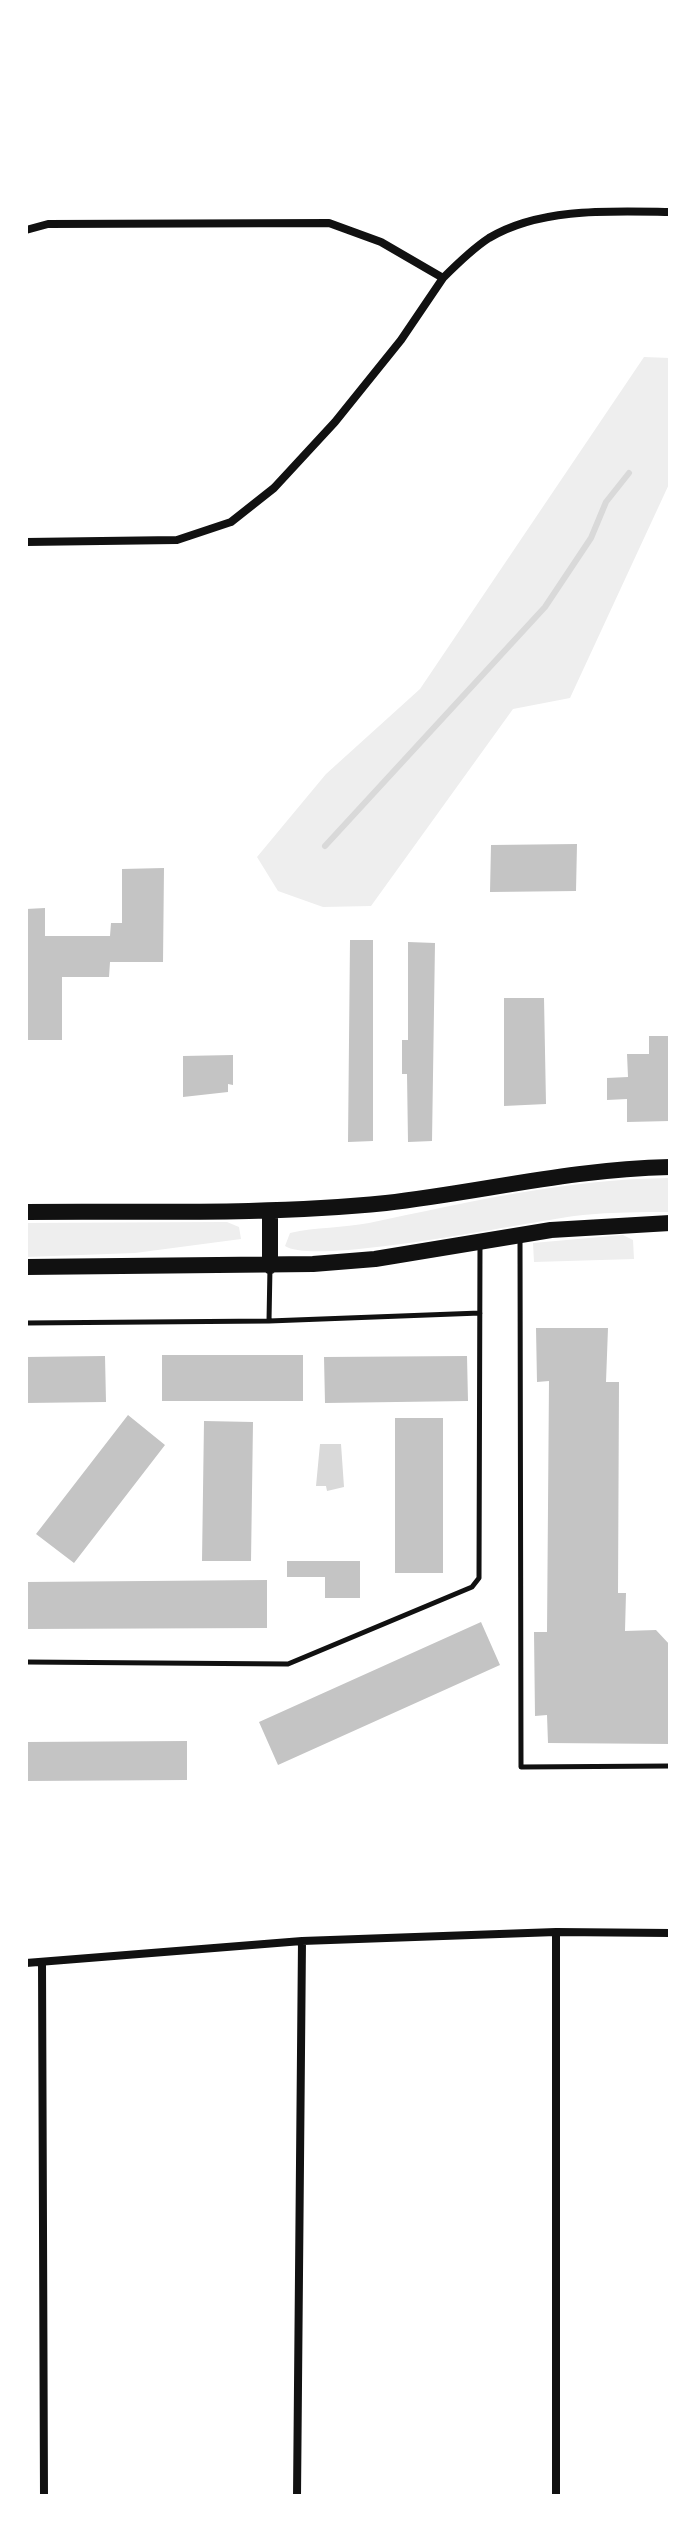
<!DOCTYPE html>
<html>
<head>
<meta charset="utf-8">
<style>
  body { margin:0 }
  #map { position:relative; width:696px; height:2522px; overflow:hidden; background:#fff; font-family:"Fira Sans",sans-serif }
  canvas { display:block }
  .frame { position:absolute; inset:0; border:28px solid #fff; pointer-events:none }
</style>
</head>
<body>
<div id="map">
<canvas width="696" height="2522"></canvas>
<div class="frame"></div>
</div>
<script>
const g = document.querySelector('canvas').getContext('2d');
g.lineJoin = 'round';
function fillPath(path, color) {
  g.fillStyle = color;
  g.fill(path, 'evenodd');
}
function trace(path, color, width, dash) {
  g.strokeStyle = color;
  g.lineWidth = width;
  g.lineCap = dash ? 'butt' : 'round';
  g.setLineDash(dash || []);
  g.stroke(path);
}
const green = new Path2D(`
  M644,357L670,358V482L570,698L513,709L371,906L323,907L278,891L257,857L326,774L420,689Z
  M670,1178V1212C641,1212 612,1212 583,1215C534,1220 316,1267 285,1246L290,1233C316,1227 343,1228 369,1223C469,1202 566,1179 670,1178Z
  M227,1222L239,1227L241,1239L135,1253L26,1257V1223Z
  M623,1235L633,1240L634,1259L534,1262L533,1243Z`);
const water = new Path2D(`
  M320,1444H341L344,1487L327,1491L326,1486H316Z`);
const stream = new Path2D(`
  M325,846L545,607L591,538L606,502L629,473`);
const building = new Path2D(`
  M577,844L576,891L490,892L491,845Z
  M164,868L163,962H110L109,977H62V1040H26V909L45,908V936H110L111,923H122V869Z
  M350,940H373V1141L348,1142Z
  M408,942L435,943L432,1141L408,1142L407,1074H402V1040H408Z
  M504,998H544L546,1104L504,1106Z
  M649,1036H670V1121L627,1122V1099L607,1100V1078L628,1077L627,1054H649Z
  M233,1055V1085L228,1084V1092L183,1097V1056Z
  M536,1328H608L606,1382H619L618,1593H626L625,1631L656,1630L670,1645V1744L548,1743L547,1715L535,1716L534,1632H547L549,1381L537,1382Z
  M162,1355H303V1401H162Z
  M105,1356L106,1402L26,1403V1357Z
  M467,1356L468,1401L325,1403L324,1357Z
  M128,1415L165,1445L74,1563L36,1534Z
  M395,1418H443V1573H395Z
  M204,1421L253,1422L251,1561H202Z
  M287,1561H360V1598H325V1577H287Z
  M267,1580V1628L26,1629V1582Z
  M481,1622L500,1665L278,1765L259,1722Z
  M187,1741V1780L26,1781V1742Z`);
const service = new Path2D(`
  M520,1239L521,1767L670,1766
  M269,1321L270,1267
  M26,1323L269,1321L480,1313
  M26,1662L288,1664L472,1587L479,1578L480,1243`);
const minor = new Path2D(`
  M26,230L48,224L329,223L381,242L443,278C457,264 472,249 489,238C540,207 613,211 670,212
  M26,542L177,540L231,522L274,488L335,422L401,340L443,278
  M556,1932V2496
  M42,1962L44,2496
  M26,1963L302,1941L556,1932L670,1933
  M297,2496L302,1941`);
const primary = new Path2D(`
  M270,1211V1266
  M26,1212C146,1211 266,1215 386,1203C482,1192 571,1169 670,1167
  M26,1267L313,1264L375,1259L551,1230L670,1223`);
fillPath(green, '#eee');
fillPath(water, '#d9d9d9');
trace(stream, '#d9d9d9', 6);
fillPath(building, '#c4c4c4');
trace(service, '#111', 5);
trace(minor, '#111', 8);
trace(primary, '#111', 16);
</script>
</body>
</html>
